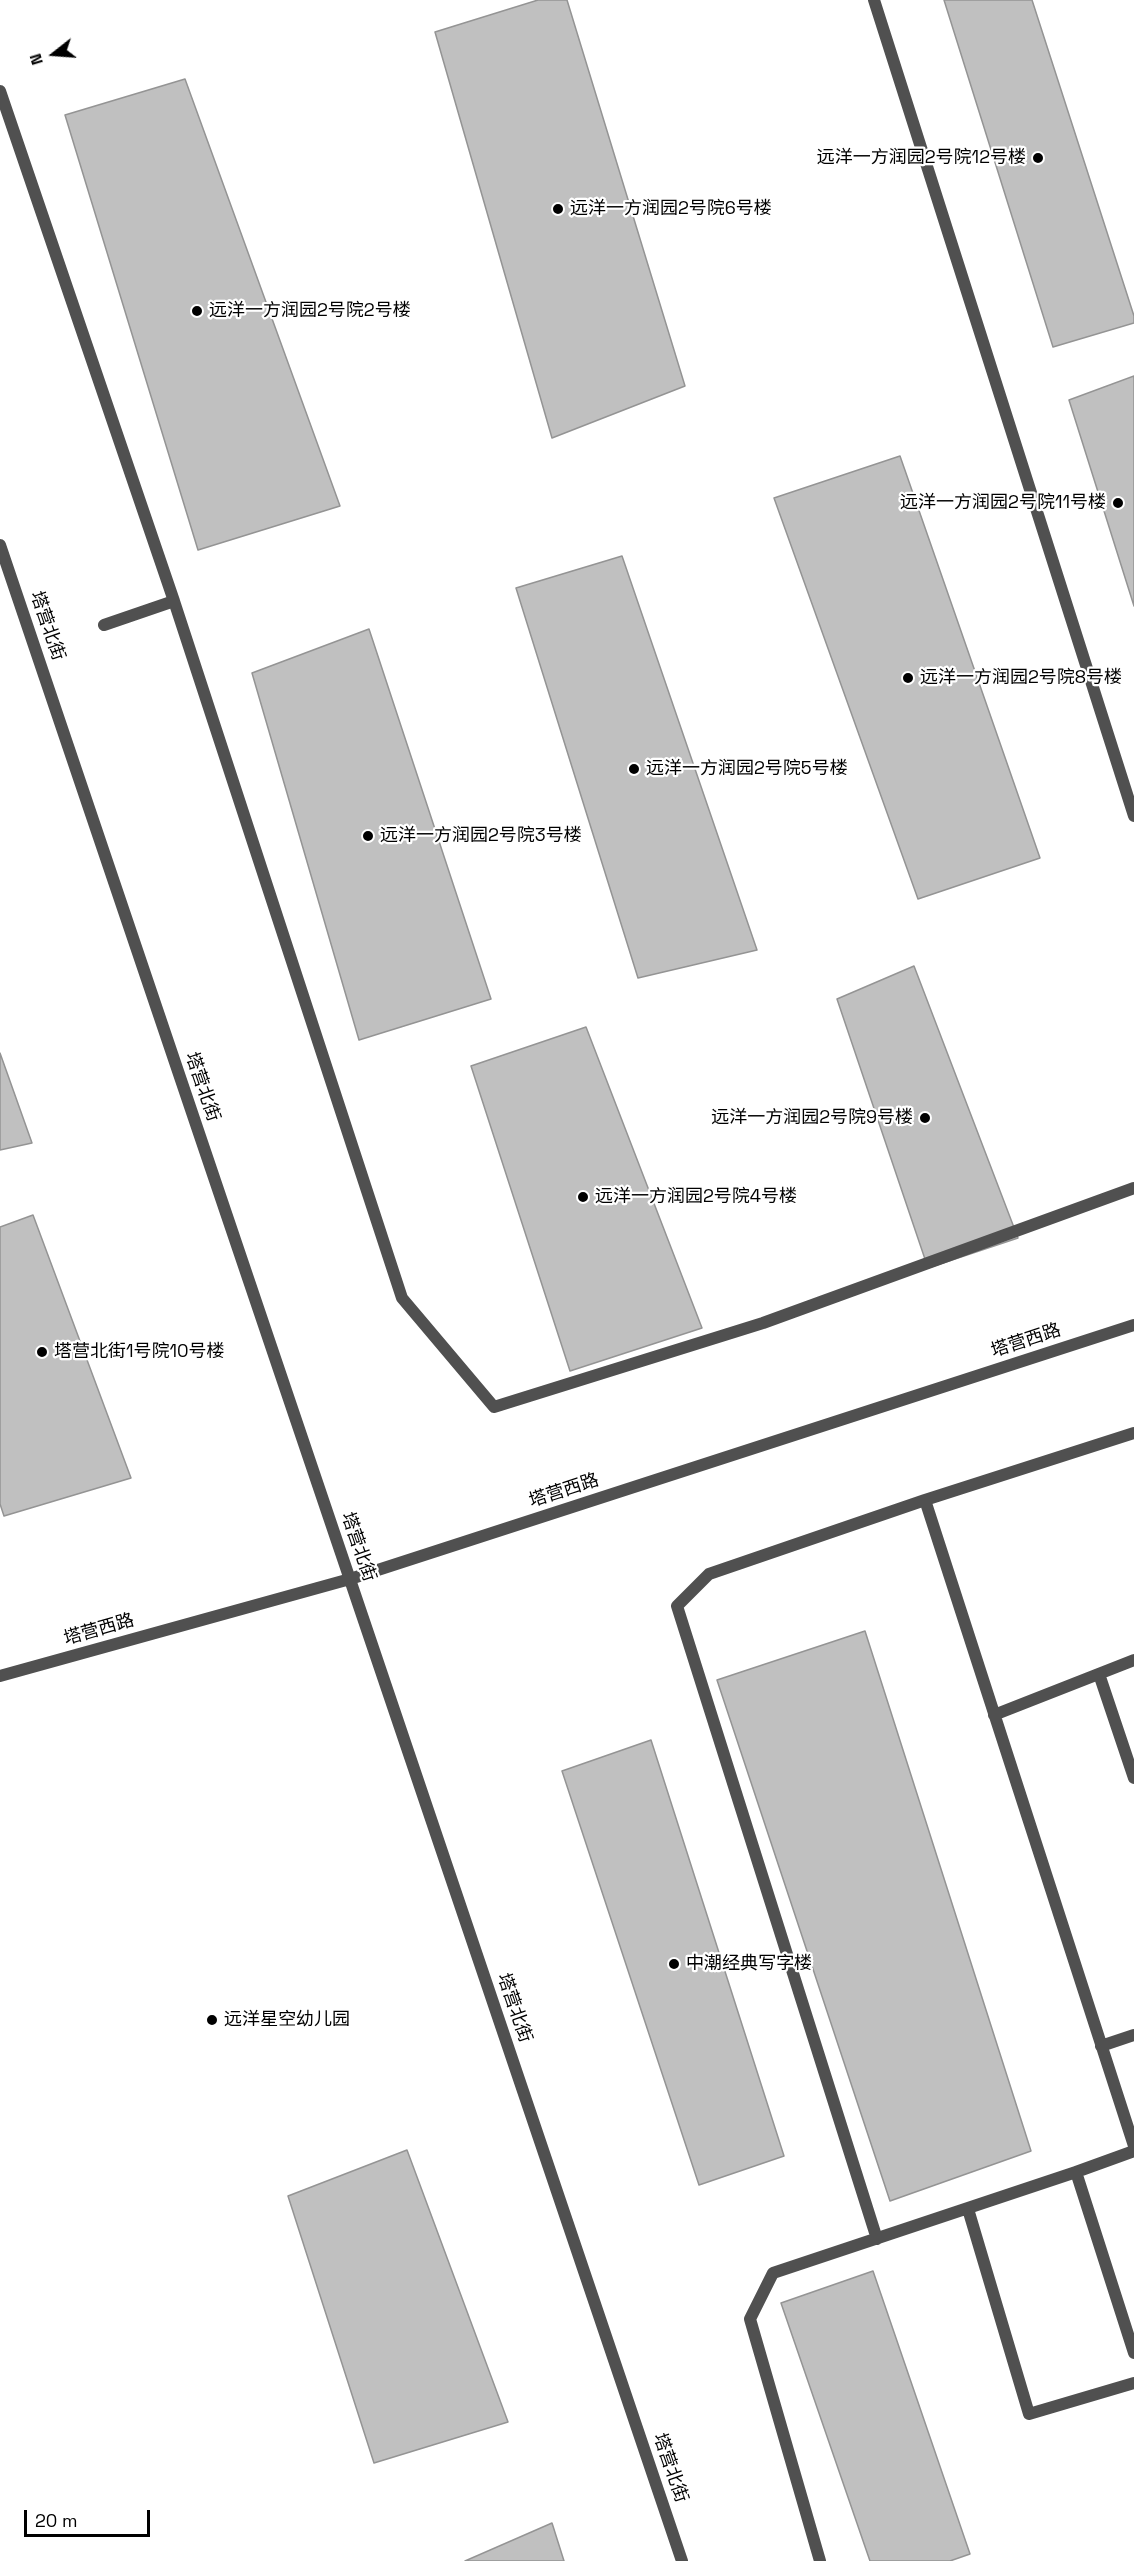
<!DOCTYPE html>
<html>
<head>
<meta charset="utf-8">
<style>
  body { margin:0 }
  #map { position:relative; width:1134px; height:2561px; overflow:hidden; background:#fff; font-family:"Space Grotesk",sans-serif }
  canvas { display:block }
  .north { position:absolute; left:24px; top:24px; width:60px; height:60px; -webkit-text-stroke:4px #fff; paint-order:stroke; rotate:253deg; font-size:16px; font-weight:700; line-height:24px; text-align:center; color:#000 }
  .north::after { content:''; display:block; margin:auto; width:21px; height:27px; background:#000; clip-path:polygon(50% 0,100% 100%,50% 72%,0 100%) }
  .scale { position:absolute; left:24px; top:2510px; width:126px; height:27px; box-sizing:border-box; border:3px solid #000; border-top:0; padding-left:8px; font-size:18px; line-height:21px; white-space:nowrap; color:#000; -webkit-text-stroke:4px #fff; paint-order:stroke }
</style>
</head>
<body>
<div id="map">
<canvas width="1134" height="2561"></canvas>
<div class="north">N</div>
<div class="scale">20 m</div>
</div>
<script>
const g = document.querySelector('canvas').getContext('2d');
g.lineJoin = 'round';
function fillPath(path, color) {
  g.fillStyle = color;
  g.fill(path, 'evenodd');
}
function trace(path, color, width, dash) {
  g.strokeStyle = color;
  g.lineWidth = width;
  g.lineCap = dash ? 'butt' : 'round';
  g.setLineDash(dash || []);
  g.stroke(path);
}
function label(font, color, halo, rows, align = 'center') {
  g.font = font + ' "Space Grotesk","Noto Sans SC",sans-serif';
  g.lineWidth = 4.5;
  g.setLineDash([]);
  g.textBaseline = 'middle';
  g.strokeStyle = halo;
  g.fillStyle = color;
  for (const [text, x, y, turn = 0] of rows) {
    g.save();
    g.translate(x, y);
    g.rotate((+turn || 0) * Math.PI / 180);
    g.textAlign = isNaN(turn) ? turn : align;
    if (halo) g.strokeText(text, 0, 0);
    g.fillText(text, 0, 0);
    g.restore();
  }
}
const building = new Path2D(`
  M538,0H567L685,386L552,438L435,32Z
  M944,0H1032L1134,316V323L1053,347Z
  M185,79L340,506L198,550L65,115Z
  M1134,376V606L1069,400Z
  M900,456L1040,858L918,899L774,498Z
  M622,556L757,950L638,978L516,588Z
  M369,629L491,999L359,1040L252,673Z
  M914,966L1018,1238L928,1268L837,999Z
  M586,1027L702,1328L570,1371L471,1066Z
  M0,1053L32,1143L0,1150Z
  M33,1215L131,1478L4,1516L0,1504V1227Z
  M865,1631L1031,2151L890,2201L717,1680Z
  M651,1740L784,2156L699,2185L562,1771Z
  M407,2150L508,2422L374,2463L288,2196Z
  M873,2271L970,2554L950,2561H870L781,2303Z
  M552,2523L564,2561H465Z`);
const minor = new Path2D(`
  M874,0L1134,816
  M0,91L174,601
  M104,625L174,601L402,1298L494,1407L763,1323L1134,1188
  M925,1500L1134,1433
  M1099,1674L1134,1778
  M994,1715L1134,1660
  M1101,2046L1134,2035
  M1076,2172L1134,2151
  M968,2209L1029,2414L1134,2383
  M877,2239L677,1606L709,1574L925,1500L1134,2146
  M820,2561L750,2319L773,2273L1076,2172L1134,2353`);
const tertiary = new Path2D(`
  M0,545L682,2561
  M0,1676L350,1579L1134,1325`);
const markers = [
  [1038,158,6,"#000"],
  [558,209,6,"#000"],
  [197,311,6,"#000"],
  [1118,503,6,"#000"],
  [908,678,6,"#000"],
  [634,769,6,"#000"],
  [368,836,6,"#000"],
  [925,1118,6,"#000"],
  [583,1197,6,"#000"],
  [42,1352,6,"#000"],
  [674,1964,6,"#000"],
  [212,2020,6,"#000"]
];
const poiNames = [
  ["远洋一方润园2号院12号楼",1026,158,"right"],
  ["远洋一方润园2号院6号楼",570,209],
  ["远洋一方润园2号院2号楼",209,311],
  ["远洋一方润园2号院11号楼",1106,503,"right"],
  ["远洋一方润园2号院8号楼",920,678],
  ["远洋一方润园2号院5号楼",646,769],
  ["远洋一方润园2号院3号楼",380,836],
  ["远洋一方润园2号院9号楼",913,1118,"right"],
  ["远洋一方润园2号院4号楼",595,1197],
  ["塔营北街1号院10号楼",54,1352],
  ["中潮经典写字楼",686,1964],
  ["远洋星空幼儿园",224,2020]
];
const streetNames = [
  ["塔营北街",47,626,71],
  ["塔营北街",202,1087,71],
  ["塔营西路",1026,1341,-18],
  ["塔营西路",564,1491,-18],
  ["塔营北街",358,1547,71],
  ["塔营西路",99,1630,-16],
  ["塔营北街",514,2008,71],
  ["塔营北街",670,2468,71]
];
fillPath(building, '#c0c0c0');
trace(building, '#949494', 1.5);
trace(minor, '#505050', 12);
trace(tertiary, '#505050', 12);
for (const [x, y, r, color] of markers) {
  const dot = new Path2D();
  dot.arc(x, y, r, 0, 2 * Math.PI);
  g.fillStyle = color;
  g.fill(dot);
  trace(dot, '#fff', 2);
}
label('18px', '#000', '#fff', poiNames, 'left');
label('18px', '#000', '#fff', streetNames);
</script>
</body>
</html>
